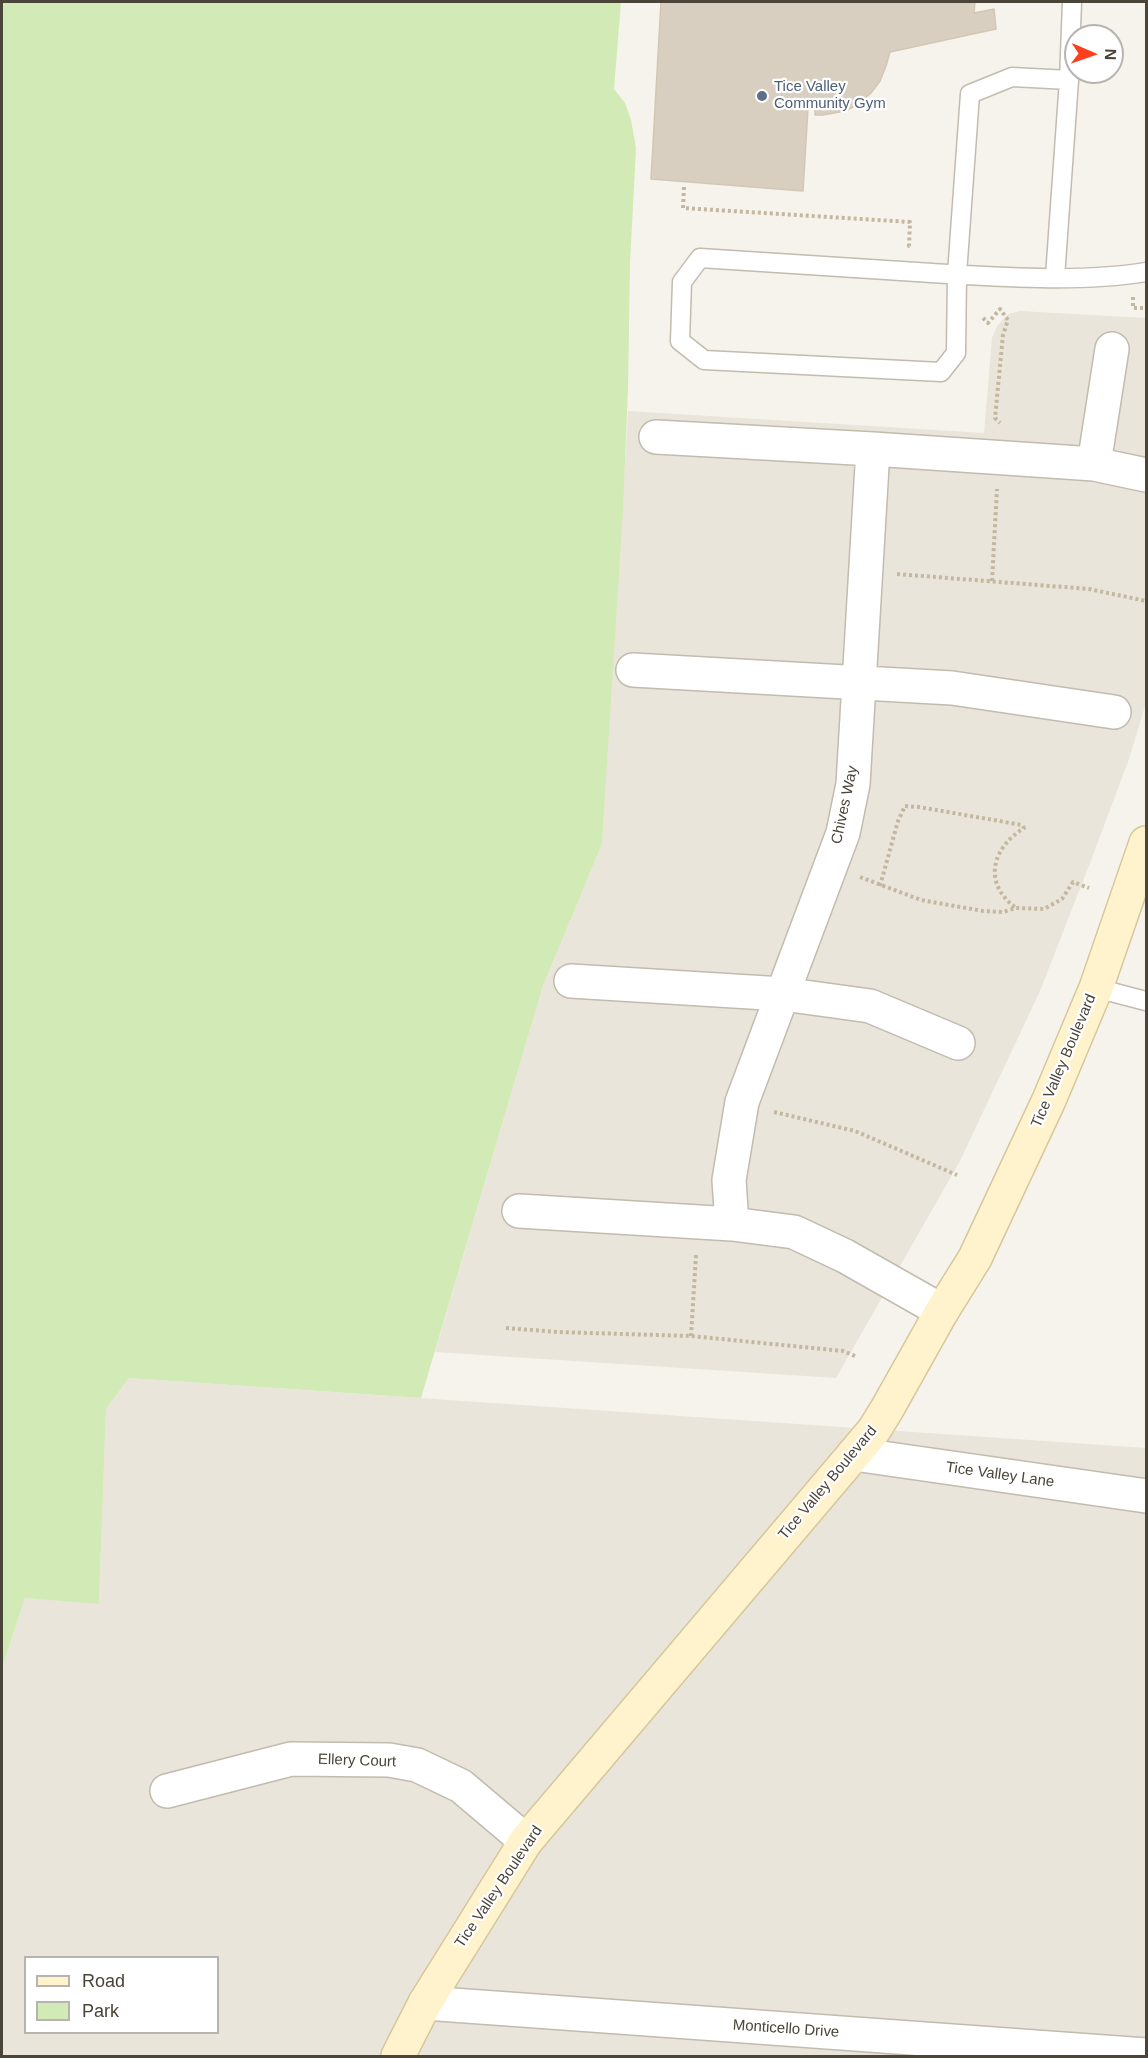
<!DOCTYPE html>
<html>
<head>
<meta charset="utf-8">
<style>
  body { margin:0 }
  #map { position:relative; width:1148px; height:2058px; overflow:hidden; background:#f6f3ec; font-family:Arial,sans-serif }
  canvas { display:block }
  .frame { position:absolute; inset:0; border:3px solid #4b4439; pointer-events:none }
  .legend { position:absolute; left:24px; top:1956px; width:195px; height:78px; box-sizing:border-box; background:#fff; border:2px solid #b7b4b0; margin:0; padding:8px 10px; list-style:none; font-size:18px; color:#4b4439 }
  .legend li { display:flex; align-items:center; gap:12px; height:30px }
  .legend b { width:30px; border:2px solid #b7b4b0 }
  .north { position:absolute; left:1064px; top:24px; width:60px; height:60px; box-sizing:border-box; background:#fff; border:2px solid #b7b4b0; border-radius:50%; rotate:92deg; font-size:16px; font-weight:700; line-height:24px; text-align:center; color:#4b4439 }
  .north::after { content:''; display:block; margin:auto; width:21px; height:27px; background:#fc3f1d; clip-path:polygon(50% 0,100% 100%,50% 72%,0 100%) }
</style>
</head>
<body>
<div id="map">
<canvas width="1148" height="2058"></canvas>
<div class="frame"></div>
<ul class="legend">
<li><b style="height:8px;background:#fff3cd"></b>Road</li>
<li><b style="height:16px;background:#d2eab5"></b>Park</li>
</ul>
<div class="north">N</div>
</div>
<script>
const g = document.querySelector('canvas').getContext('2d');
g.lineJoin = 'round';
function fillPath(path, color) {
  g.fillStyle = color;
  g.fill(path, 'evenodd');
}
function trace(path, color, width, dash) {
  g.strokeStyle = color;
  g.lineWidth = width;
  g.lineCap = dash ? 'butt' : 'round';
  g.setLineDash(dash || []);
  g.stroke(path);
}
function label(font, color, halo, rows, align = 'center') {
  g.font = font + ' Arial,sans-serif';
  g.lineWidth = 4.5;
  g.setLineDash([]);
  g.textBaseline = 'middle';
  g.strokeStyle = halo;
  g.fillStyle = color;
  for (const [text, x, y, turn = 0] of rows) {
    g.save();
    g.translate(x, y);
    g.rotate((+turn || 0) * Math.PI / 180);
    g.textAlign = isNaN(turn) ? turn : align;
    if (halo) g.strokeText(text, 0, 0);
    g.fillText(text, 0, 0);
    g.restore();
  }
}
const residential = new Path2D(`
  M1020,311L1146,318V703L1129,759L1090,863L1040,991L960,1161L836,1378L435,1352L543,986L602,844L628,411L984,433L992,338L997,326L1008,314Z
  M129,1378L1146,1448V2056H2V1668L25,1598L99,1603L106,1409ZM26,1958H218V2032H26Z`);
const green = new Path2D(`
  M2,2H621L614,89L625,103L631,120L636,148L630,263L628,390L623,509L602,844L543,986L421,1398L129,1378L106,1409L99,1604L25,1598L2,1668Z`);
const building = new Path2D(`
  M661,2H975L974,13L994,9L996,29L890,52L886,66L880,81L871,93L857,105L845,111L823,115H815V109L808,108L803,191L651,179Z`);
const path = new Path2D(`
  M684,187L683,208L910,222L909,246H911
  M1133,297V308H1146
  M983,318L988,323L1000,309L1008,320L1003,335L995,418L1000,423
  M897,574L1089,589L1146,601
  M992,581L997,489
  M860,877L921,900L983,911L1003,912L1016,908L1044,909L1062,899L1073,882L1089,888
  M880,886L898,821L905,806L919,807L1022,825L1024,828C992,848 982,883 1016,908
  M774,1112L855,1131L957,1175
  M506,1328L557,1332L691,1336L833,1350L843,1351L855,1356
  M691,1336L696,1255`);
const lane = new Path2D(`
  M1069,80L1072,2
  M1055,277L1069,80L1012,77L970,94L957,274L956,353L941,372L704,360L680,341L682,282L700,258C777,263 855,268 932,273C1001,277 1079,283 1146,272
  M1096,988L1146,1001`);
const street = new Path2D(`
  M656,437L873,449
  M1094,464L1112,349
  M633,670L952,688L1114,712
  M571,981L783,994L870,1006L958,1043
  M519,1211L732,1224
  M942,1311L845,1256L794,1232L732,1224L729,1180L742,1102L843,833L853,784L873,449L1094,464L1146,475
  M854,1454L1146,1496
  M167,1791L291,1759L389,1760L417,1765L461,1786L526,1841
  M425,2003L1146,2055`);
const secondary = new Path2D(`
  M398,2056L425,2003L526,1841L854,1454L874,1430L887,1409L942,1311L975,1258L1049,1100L1096,988L1146,843`);
const markers = [
  [762,96,6,"#5c6f8a"]
];
const serviceNames = [
  ["Tice Valley",774,87],
  ["Community Gym",774,104]
];
const streetNames = [
  ["Chives Way",845,805,-78],
  ["Tice Valley Boulevard",1064,1061,-67],
  ["Tice Valley Lane",1000,1475,8],
  ["Tice Valley Boulevard",828,1483,-50],
  ["Ellery Court",357,1761,2],
  ["Tice Valley Boulevard",499,1887,-56],
  ["Monticello Drive",786,2029,4]
];
fillPath(residential, '#eae5da');
fillPath(green, '#d2eab5');
fillPath(building, '#d8cfc1');
trace(building, '#d3c7b4', 1.5);
trace(lane, '#c2bbae', 21);
trace(street, '#c2bbae', 36);
trace(secondary, '#d6c79b', 36);
trace(path, '#c4b79f', 4, [3, 3]);
trace(lane, '#fff', 18);
trace(street, '#fff', 33);
trace(secondary, '#fff3cd', 33);
for (const [x, y, r, color] of markers) {
  const dot = new Path2D();
  dot.arc(x, y, r, 0, 2 * Math.PI);
  g.fillStyle = color;
  g.fill(dot);
  trace(dot, '#fff', 2);
}
label('15px', '#4e5e75', '#fff', serviceNames, 'left');
label('15px', '#4b4439', '#fff', streetNames);
</script>
</body>
</html>
